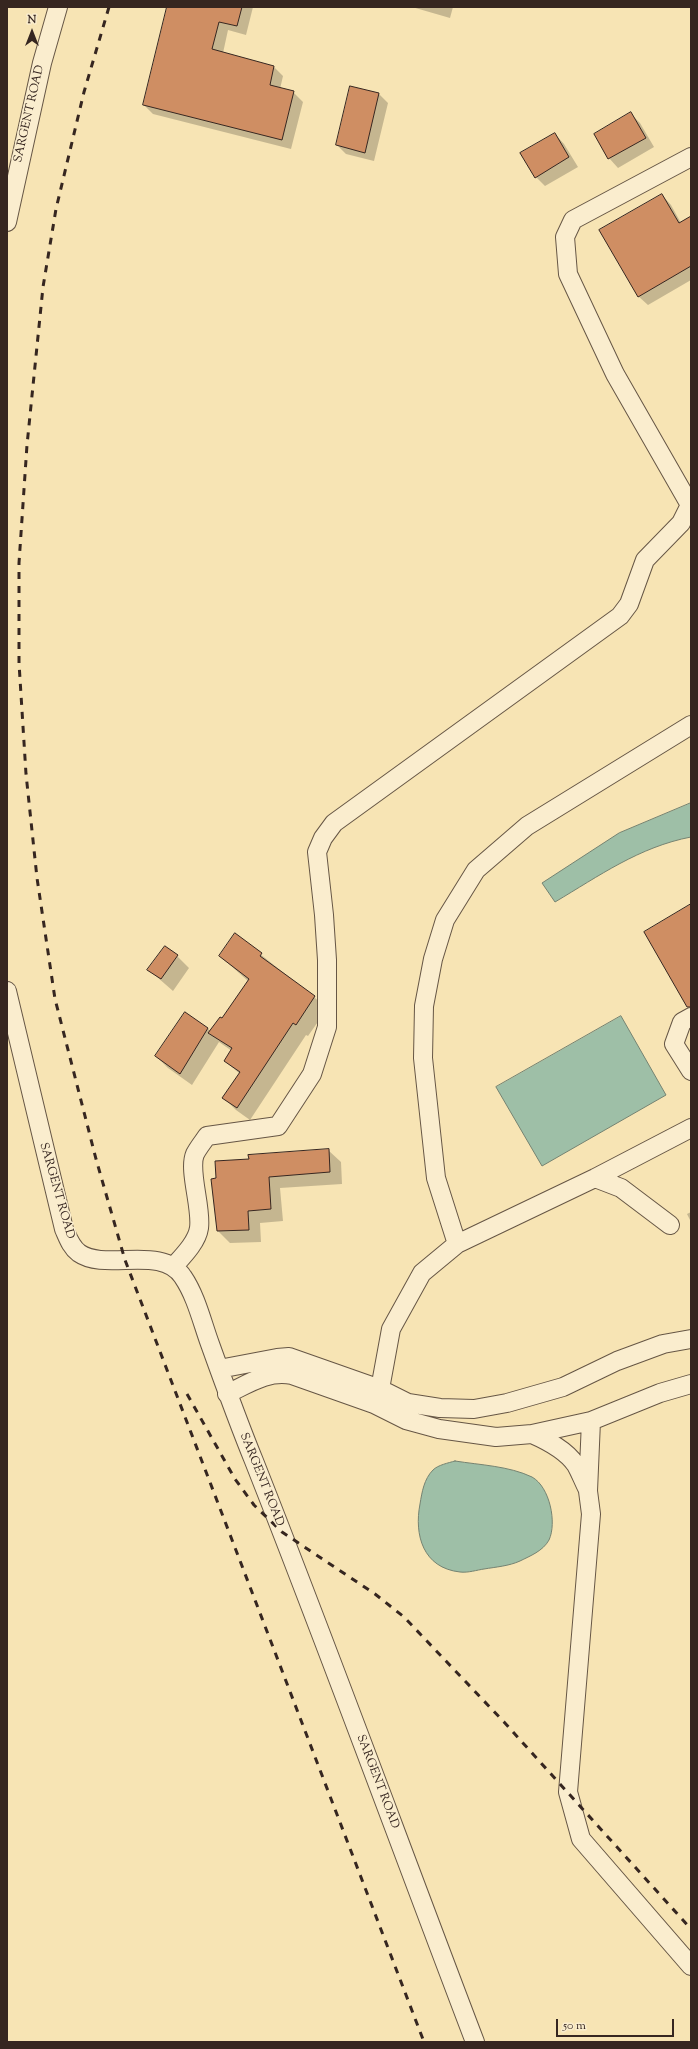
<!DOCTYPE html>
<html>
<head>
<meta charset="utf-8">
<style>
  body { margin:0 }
  #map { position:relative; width:698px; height:2049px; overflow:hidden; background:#f7e4b4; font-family:"Sorts Mill Goudy",serif }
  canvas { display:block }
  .frame { position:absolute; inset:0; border:8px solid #362620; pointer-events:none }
  .north { position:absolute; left:12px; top:12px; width:40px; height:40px; -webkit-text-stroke:3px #faedce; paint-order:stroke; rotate:0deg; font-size:11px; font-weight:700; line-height:16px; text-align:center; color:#362620 }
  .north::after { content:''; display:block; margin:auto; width:14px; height:18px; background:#362620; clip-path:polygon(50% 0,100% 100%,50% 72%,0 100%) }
  .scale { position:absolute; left:556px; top:2019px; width:118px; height:18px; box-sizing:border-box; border:2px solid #362620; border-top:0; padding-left:5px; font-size:12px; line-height:14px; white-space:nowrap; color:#362620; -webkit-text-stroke:3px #faedce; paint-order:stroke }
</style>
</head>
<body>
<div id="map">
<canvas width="698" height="2049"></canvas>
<div class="frame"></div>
<div class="north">N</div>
<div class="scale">50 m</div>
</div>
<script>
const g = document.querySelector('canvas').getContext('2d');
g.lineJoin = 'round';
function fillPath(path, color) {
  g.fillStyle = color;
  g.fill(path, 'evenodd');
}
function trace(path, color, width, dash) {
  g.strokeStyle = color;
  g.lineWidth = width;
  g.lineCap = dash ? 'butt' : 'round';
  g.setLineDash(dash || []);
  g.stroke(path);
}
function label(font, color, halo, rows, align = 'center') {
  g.font = font + ' "Sorts Mill Goudy",serif';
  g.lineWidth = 3;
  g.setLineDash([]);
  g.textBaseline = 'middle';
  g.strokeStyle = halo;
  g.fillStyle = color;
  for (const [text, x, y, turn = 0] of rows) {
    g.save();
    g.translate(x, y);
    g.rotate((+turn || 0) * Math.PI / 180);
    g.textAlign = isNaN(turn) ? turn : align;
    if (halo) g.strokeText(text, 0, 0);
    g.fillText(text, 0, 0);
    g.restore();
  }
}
const water = new Path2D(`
  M691,803V837C639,847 599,876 555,902L542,883L619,833Z
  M621,1016L666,1095L542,1166L496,1087Z
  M455,1461C480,1465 509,1466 532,1477C550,1487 557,1523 549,1540C543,1551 530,1556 520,1561C509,1566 496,1567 484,1569C477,1570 468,1573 460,1572C423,1568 414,1535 420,1504C422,1492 424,1479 433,1470C438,1465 448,1463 455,1461Z`);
const shadow = new Path2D(`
  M168,7H253L246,35L228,30L223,53L274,67L283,76L280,89L293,92L303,102L291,149L153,114L144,105Z
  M412,7H453L450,18Z
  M351,87L379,94L388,103L374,161L346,154L337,145Z
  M631,114L640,123L654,147L618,168L609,158Z
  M555,134L564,144L578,167L545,186L536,177Z
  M662,195L671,205L681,223L691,217V280L648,305L638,296Z
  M235,934L314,997L327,1009L308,1036L306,1035L250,1120L236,1110L224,1098L240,1074L225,1061L232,1051L219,1042L192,1085L168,1068L156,1056L185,1013L211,1031L222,1019L248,981L220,956Z
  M177,956L189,968L173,991L149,970Z
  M328,1150L341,1162L342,1184L280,1188L283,1221L260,1223L261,1242L230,1243L218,1231L217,1179L250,1160Z
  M691,1212V1222L687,1214Z`);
const building = new Path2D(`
  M167,7H242L237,26L219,22L212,49L274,66L270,85L294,91L282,140L143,105Z
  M350,86L379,93L365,153L336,145Z
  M631,112L646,138L608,159L594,134Z
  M555,133L569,157L535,178L520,153Z
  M662,194L679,223L691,216V266L638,297L599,230Z
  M691,904V1007H687L644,932Z
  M235,933L262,953L260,956L315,996L296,1025L293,1023L237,1108L222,1098L240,1072L224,1061L232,1048L208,1033L220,1017L222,1018L249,979L219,956Z
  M165,946L178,955L161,979L147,970Z
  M185,1012L208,1028L180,1074L155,1056Z
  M329,1149L330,1172L269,1177L271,1209L248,1211L249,1230L217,1231L211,1179L216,1178L215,1161L249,1159L248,1155Z`);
const minor = new Path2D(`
  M7,222L42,63L58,7
  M690,505L615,374L568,274L565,237L573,220L691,157
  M7,991L64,1229C68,1238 71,1247 79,1253C106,1272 162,1244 183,1277C196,1296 202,1322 210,1344C224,1383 238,1422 254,1461C330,1653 401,1848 475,2042
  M691,1017L682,1022L674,1044L691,1071
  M595,1178L621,1188L670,1225
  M457,1244L436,1178L423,1058L424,1006L433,959L445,920L476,870L527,826L691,725
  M174,1266C183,1256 197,1242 199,1228C202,1208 188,1170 195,1154C198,1148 203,1142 207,1136L278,1126L312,1074L327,1027V960L324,915L317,852L323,838L334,823L620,616L629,604L645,560L681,523L691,503
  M219,1369L277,1358L289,1357L380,1389L408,1403L440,1408L474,1409L507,1403L563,1387L617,1361L663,1344L691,1339
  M227,1394C248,1384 268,1370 292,1375L374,1404L406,1420L439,1429L496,1437L532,1434L591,1421L660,1393L691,1384
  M376,1400L380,1389L391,1329L422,1273L457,1244L595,1178L691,1128
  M591,1421L588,1491L591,1514L568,1792L581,1839L691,1966
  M532,1434C548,1441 566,1450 576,1465C580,1472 583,1480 587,1488`);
const rail = new Path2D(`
  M109,7L84,92L56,209L43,287L27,445L19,563V663L26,774L37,878L55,999L96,1159L125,1260L424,2042
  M187,1394L235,1479L254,1505L282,1532L375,1594L404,1617L504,1722L691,1929`);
const streetNames = [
  ["SARGENT ROAD",30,114,-77],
  ["SARGENT ROAD",56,1191,74],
  ["SARGENT ROAD",261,1480,68],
  ["SARGENT ROAD",377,1782,69]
];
fillPath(water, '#9ebfa7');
trace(water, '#748271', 1);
fillPath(shadow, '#0003');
fillPath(building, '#cf8e63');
trace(building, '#362620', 1);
trace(minor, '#665645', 20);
trace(minor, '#faedce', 18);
trace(rail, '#362620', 3, [7, 7]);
label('12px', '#362620', '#faedce', streetNames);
</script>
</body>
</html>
